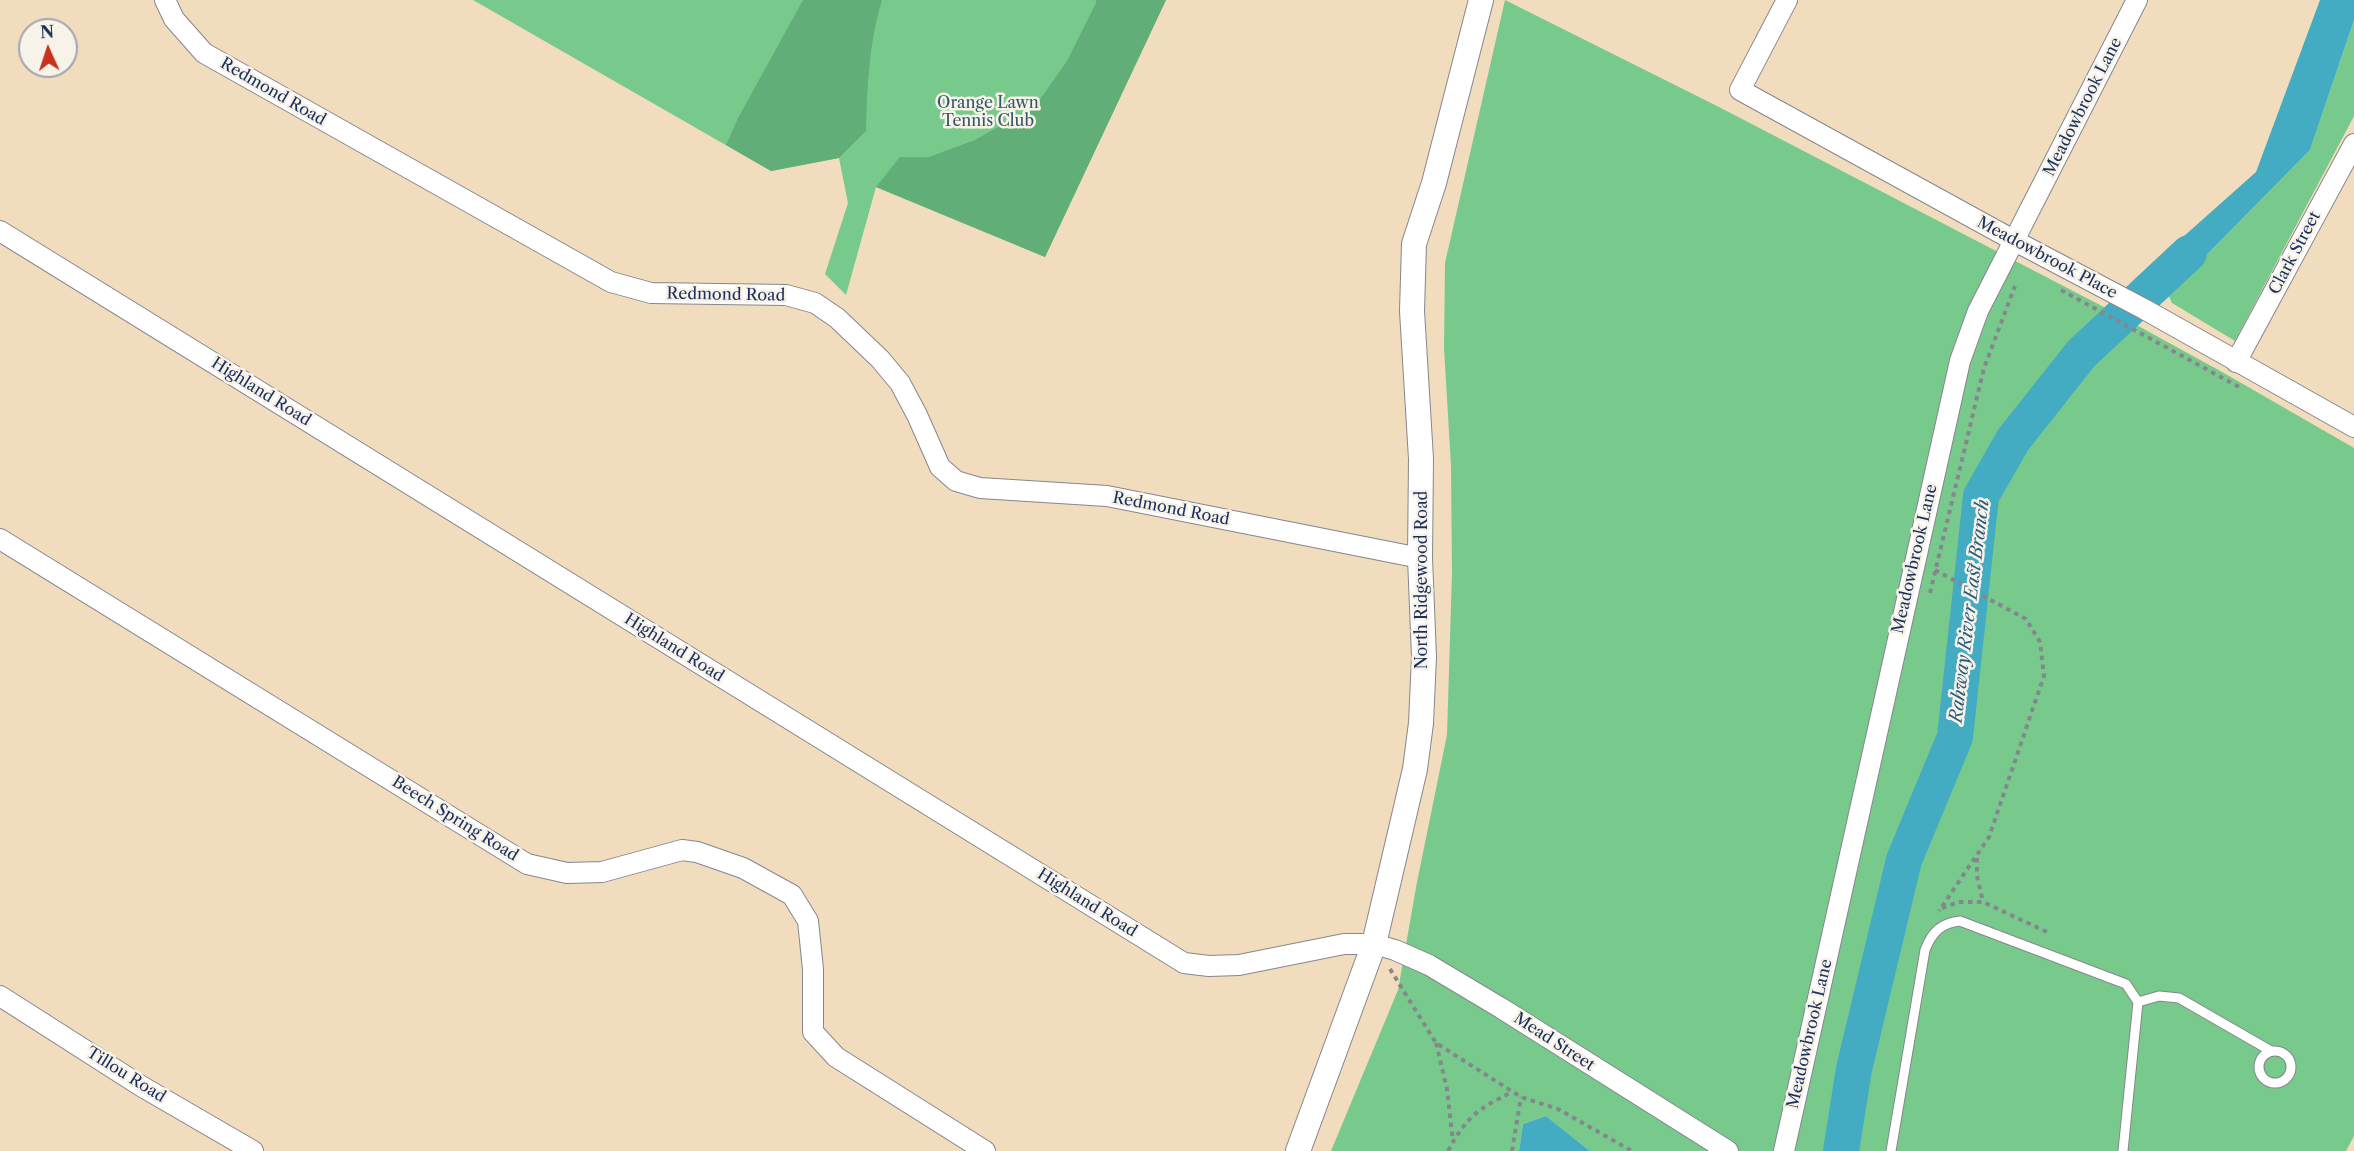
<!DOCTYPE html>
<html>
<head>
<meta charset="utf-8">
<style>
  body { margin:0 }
  #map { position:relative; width:2354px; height:1151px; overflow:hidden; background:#f2dcbe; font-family:"Libre Caslon Text",serif }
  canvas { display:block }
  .north { position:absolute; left:18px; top:18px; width:60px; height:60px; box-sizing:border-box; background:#f7f3e8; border:2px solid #9fa5b1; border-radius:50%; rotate:357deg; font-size:16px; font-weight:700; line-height:24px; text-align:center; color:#1b2f5e }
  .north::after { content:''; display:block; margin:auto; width:21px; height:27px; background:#c8321e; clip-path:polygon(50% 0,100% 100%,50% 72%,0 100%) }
</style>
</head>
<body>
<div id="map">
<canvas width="2354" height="1151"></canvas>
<div class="north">N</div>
</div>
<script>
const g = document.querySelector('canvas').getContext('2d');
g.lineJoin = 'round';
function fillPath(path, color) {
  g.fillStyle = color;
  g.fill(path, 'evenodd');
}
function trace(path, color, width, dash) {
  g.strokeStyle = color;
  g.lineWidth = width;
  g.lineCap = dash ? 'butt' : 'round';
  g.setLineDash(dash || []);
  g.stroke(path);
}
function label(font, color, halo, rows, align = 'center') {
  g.font = font + ' "Libre Caslon Text",serif';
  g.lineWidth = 5;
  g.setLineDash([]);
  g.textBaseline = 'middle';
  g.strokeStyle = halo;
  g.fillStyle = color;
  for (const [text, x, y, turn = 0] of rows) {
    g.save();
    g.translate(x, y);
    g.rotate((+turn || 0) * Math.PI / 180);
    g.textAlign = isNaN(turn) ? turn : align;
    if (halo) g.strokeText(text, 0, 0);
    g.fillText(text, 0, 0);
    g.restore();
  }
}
const green = new Path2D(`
  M473,0H1166L1045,257L876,187L846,295L825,274L848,203L839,158L771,171Z
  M1505,0L1719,107L2100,305L2224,373L2354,448V1136L2346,1151H1590L1546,1116L1523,1124L1519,1151H1331L1398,990L1417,882L1447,735L1452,573L1451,466L1444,348L1445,263Z
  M2354,20V116L2235,341L2172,303L2168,294L2310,150Z`);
const forest = new Path2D(`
  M803,0H882C869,42 867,87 866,131L839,158L771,171L726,145L738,118Z
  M1096,0H1166L1045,257L876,187L900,157H929L975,140L1036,105L1067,61L1096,3Z`);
const water = new Path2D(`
  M2320,0H2354V20L2310,150L2168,294L2137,278L2256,172Z
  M1546,1116L1590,1151H1519L1523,1124Z`);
const river = new Path2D(`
  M1841,1151L1854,1069L1904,860L1955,737L1981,496L2013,440L2081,354L2189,253`);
const path = new Path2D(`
  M2061,290L2241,388
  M1935,570L2026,619L2040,642L2044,676L1989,837L1939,911
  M1930,593L1984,368L2015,286
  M1977,858V876L1983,902
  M1942,908L1959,902H1983L2047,932
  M1390,969L1436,1043L1521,1097L1558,1109L1632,1151
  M1436,1043L1447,1089L1453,1142
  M1448,1151C1467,1116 1478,1109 1512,1092
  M1512,1151L1521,1097`);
const service = new Path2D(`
  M2138,1002L2159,996L2179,998L2271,1051
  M2259 1067a16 16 0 1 1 32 0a16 16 0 1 1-32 0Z
  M1891,1151L1925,950C1932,932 1941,923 1960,921L2126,984L2138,1002L2123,1151`);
const minor = new Path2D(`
  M165,0L174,19L204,53L611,282L651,293L786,295L815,303L837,318L880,359L900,383L917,415L940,467L956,481L980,488L1107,496L1420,558
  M1787,0L1740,90L2015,241L2144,309L2354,427
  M0,231L1184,963L1209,966L1239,965L1344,944H1374L1395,950L1429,965L1501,1008L1728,1151
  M2236,362L2354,144
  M0,539L527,864L567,873L602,872L682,850L697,852L743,868L792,895L808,921L813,969V1032L836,1057L985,1151
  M0,996L141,1086L253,1151
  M1784,1151L1960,361L1978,311L2137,0`);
const tertiary = new Path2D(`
  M1298,1151L1374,944L1415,769L1421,723L1424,657L1420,558L1421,459L1412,311L1414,244L1434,183L1481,0`);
const streetNames = [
  ["Redmond Road",273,92,30],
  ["Meadowbrook Lane",2083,107,-63],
  ["Clark Street",2295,253,-62],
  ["Meadowbrook Place",2047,258,28],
  ["Redmond Road",726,295,1],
  ["Highland Road",261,392,32],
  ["Redmond Road",1171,509,11],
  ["Meadowbrook Lane",1915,559,-77],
  ["North Ridgewood Road",1422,580,-90],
  ["Highland Road",674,648,32],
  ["Beech Spring Road",455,819,32],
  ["Highland Road",1087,903,32],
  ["Meadowbrook Lane",1810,1034,-77],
  ["Mead Street",1554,1042,33],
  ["Tillou Road",126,1075,32]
];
const parkNames = [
  ["Orange Lawn",988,103],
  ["Tennis Club",988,121]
];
const waterNames = [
  ["Rahway River East Branch",1970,611,-83]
];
fillPath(green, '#78ca8c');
fillPath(forest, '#62ae78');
fillPath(water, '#43acc3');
trace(river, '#43acc3', 36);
trace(service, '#86868e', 11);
trace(minor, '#86868e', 22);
trace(tertiary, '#86868e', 26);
trace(path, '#86868e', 4, [4.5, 4.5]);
trace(service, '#fff', 9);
trace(minor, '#fff', 20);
trace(tertiary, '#fff', 24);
label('16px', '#1b2f5e', '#f7f3e8', streetNames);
label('16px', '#32566a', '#f7f3e8', parkNames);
label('italic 18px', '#295b81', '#f7f3e8', waterNames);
</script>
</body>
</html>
